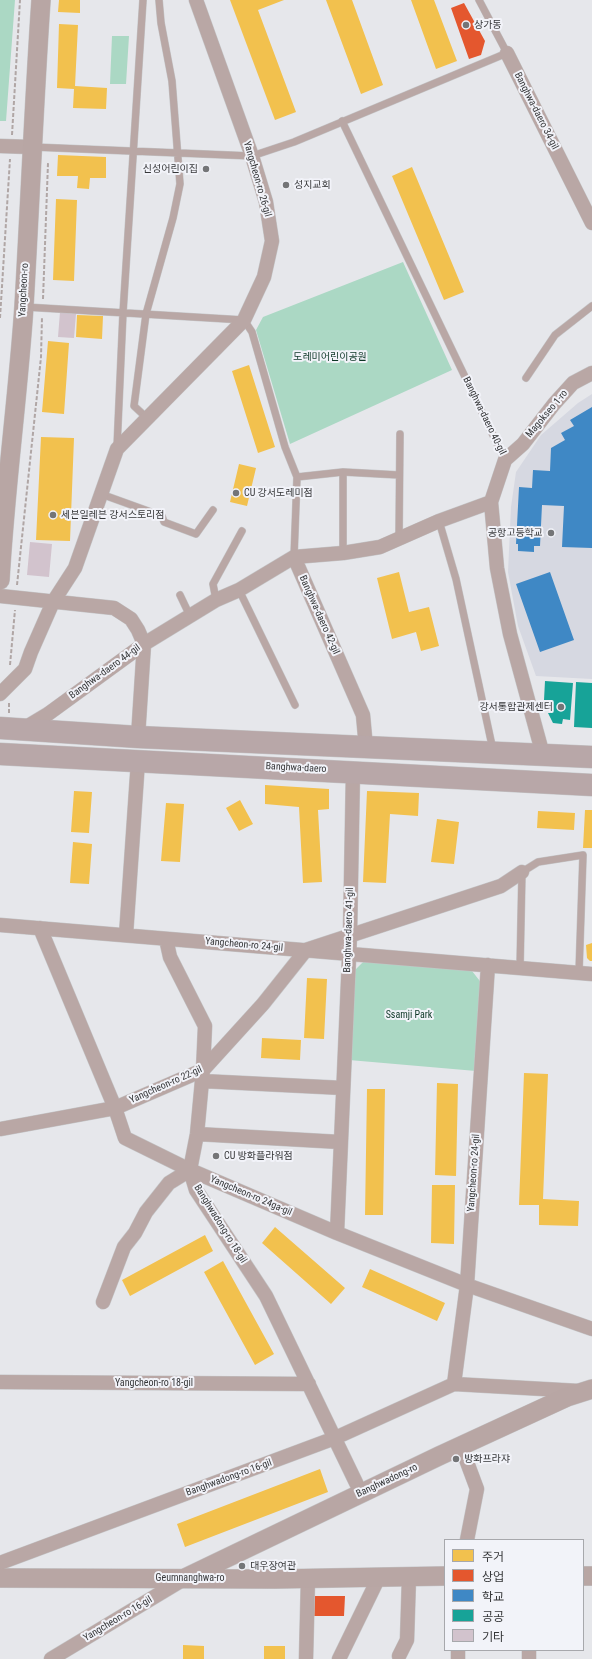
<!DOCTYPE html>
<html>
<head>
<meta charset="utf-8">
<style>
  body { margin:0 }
  #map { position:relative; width:592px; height:1659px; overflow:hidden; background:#e6e7eb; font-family:"Roboto Condensed","Noto Sans KR",sans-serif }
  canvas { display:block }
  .legend { position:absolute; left:444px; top:1539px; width:140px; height:112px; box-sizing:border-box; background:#f2f3f9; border:1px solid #a7a8ac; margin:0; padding:5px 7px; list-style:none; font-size:12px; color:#363739 }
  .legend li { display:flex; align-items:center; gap:8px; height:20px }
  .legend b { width:20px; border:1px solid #a7a8ac }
</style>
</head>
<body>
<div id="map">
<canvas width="592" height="1659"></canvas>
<ul class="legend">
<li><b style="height:11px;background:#f2c14e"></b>주거</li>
<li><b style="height:11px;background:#e4572e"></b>상업</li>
<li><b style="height:11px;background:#3f88c5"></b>학교</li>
<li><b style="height:11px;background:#17a398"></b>공공</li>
<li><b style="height:11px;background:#d2c3cd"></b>기타</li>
</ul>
</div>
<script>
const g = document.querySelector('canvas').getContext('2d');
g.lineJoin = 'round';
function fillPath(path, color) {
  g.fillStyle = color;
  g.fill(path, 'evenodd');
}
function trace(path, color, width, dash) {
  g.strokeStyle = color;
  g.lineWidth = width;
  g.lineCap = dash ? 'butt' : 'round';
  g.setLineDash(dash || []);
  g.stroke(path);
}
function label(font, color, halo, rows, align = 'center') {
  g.font = font + ' "Roboto Condensed","Noto Sans KR",sans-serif';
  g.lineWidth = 4;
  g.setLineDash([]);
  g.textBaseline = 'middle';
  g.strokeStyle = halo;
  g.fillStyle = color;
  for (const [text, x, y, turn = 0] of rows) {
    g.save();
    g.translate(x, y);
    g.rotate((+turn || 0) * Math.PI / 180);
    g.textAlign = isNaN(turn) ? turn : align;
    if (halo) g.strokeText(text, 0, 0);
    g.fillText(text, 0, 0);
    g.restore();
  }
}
const built = new Path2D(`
  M592,394V679L536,676L518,626L508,572L511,507L516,472L541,435L578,403Z`);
const green = new Path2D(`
  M0,0H15L6,121H0Z
  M112,36H129L126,84H110Z
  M403,262L452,370L290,444L256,330L263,317Z
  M364,961L472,971L483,985L476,1071L349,1060L352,973Z`);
const homes = new Path2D(`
  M59,0H80V13L58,12Z
  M230,0H284L258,10L296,112L275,120Z
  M326,0H352L383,85L361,94Z
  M411,0H434L457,61L436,69Z
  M59,24L78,25L75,86L107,88L106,109L73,108L74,89L57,88Z
  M58,155L106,157V178H90L89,189L77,188L78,176H57Z
  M412,167L464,292L444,300L392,176Z
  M56,199L77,200L74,281L53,280Z
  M77,315L103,316L102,339L76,337Z
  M48,341L69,343L64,414L42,412Z
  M249,365L275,447L258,453L232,371Z
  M41,437L74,438L70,541L36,540Z
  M239,464L256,468L247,506L230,502Z
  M399,572L409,612L429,607L439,646L421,651L416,632L392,639L377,578Z
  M265,785L329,789V809L318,810L322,882L303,883L299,807L265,804Z
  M74,791L92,792L89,833L71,832Z
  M367,791L419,793L418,816L390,814L386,883L363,882Z
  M240,800L253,824L239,831L226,808Z
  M166,803L184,804L180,862L161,861Z
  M585,810H592V848H583Z
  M538,811L575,813L574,830L537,828Z
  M437,819L459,822L454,864L431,862Z
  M73,842L92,844L89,884L70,883Z
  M592,943V961H590L587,958L586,945Z
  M307,978L327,979L324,1039L304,1038Z
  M262,1038L301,1040L300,1060L261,1058Z
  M524,1073L548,1074L543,1199L579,1201L578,1226L539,1225V1205H519Z
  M437,1083L458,1084L456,1176L435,1175Z
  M367,1089H385L383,1215H365Z
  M432,1185H455L454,1244L431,1243Z
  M275,1227L345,1288L331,1304L262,1243Z
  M205,1235L213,1251L130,1296L122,1280Z
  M223,1261L274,1354L255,1365L204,1272Z
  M370,1269L445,1303L437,1321L362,1287Z
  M320,1469L328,1492L185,1547L177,1524Z
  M183,1645L204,1646V1659H183Z
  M264,1646H285V1659H264Z`);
const shops = new Path2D(`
  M464,3L485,41L481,55L469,59L451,8Z
  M312,1596H345L344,1616H312Z`);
const schools = new Path2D(`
  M592,407V548L562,547L564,506L542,505L540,546H534V552L518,551V544H516L519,487L532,488L533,470L550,471L551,448L565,440L561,433L574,426L570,420Z
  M550,572L574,640L540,652L516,584Z`);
const public = new Path2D(`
  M545,681L573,683L570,720L563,719L562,724L553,723L548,713H550L551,700H544Z
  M576,682L592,683V728L574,727Z`);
const building = new Path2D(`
  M60,312L76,314L74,338L58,337Z
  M30,542L52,544L49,577L27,575Z`);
const path = new Path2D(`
  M12,135L20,0
  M43,299L48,163
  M0,318L10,159
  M17,585L41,357L42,317
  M10,665L15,610
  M9,713V703`);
const lane = new Path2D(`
  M342,121L505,460
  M33,147L252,156L294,142L507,53L479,0
  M25,307L244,320L252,332L285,447L297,477L294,557
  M526,378L555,335L592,306
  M147,418L134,406L146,314L173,218L180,184L172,81L161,23L159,0
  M117,447L123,313L143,0
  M343,472V553
  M297,477L343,472L399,475
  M101,494L162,516L164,522L196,534L213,510
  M439,521L456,579L493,750
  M399,538L400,434
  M239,590L295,705
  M180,595L190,616
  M216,600L213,584L242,531
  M520,968L522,872L538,862L583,855L579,972`);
const street = new Path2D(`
  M507,53L592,223
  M0,146L31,147
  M294,557L363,715L366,748
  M0,596L114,608L131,619L138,630L144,644L138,737
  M0,694L25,669L31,652L53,602L75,568L117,449L244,320L264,277L272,241L266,202L252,156L196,0
  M23,729L48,714L144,644L216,600L239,590L294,557L343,553L380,547L439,521L491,502
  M543,755L510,634L497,568L491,502L505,460L523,444L554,404L573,383L592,373
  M0,925L592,974
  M40,928L115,1108L125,1138L190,1170L337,1233L467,1285L592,1329
  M126,935L138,761
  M166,939L170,957L205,1026L203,1070L197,1134L190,1170L196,1190L266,1296L361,1493
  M202,1081L343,1088
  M0,1129L115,1108L203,1070L263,1004L306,950L501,886L522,872
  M197,1134L340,1142
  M337,1233L350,935L353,771
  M103,1302L124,1247L135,1233L146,1212L169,1183L190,1170
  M0,1382L309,1384
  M454,1384L579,1391
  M461,1446L477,1489L467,1540
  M0,1563L335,1438L454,1384L467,1285L488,965
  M458,1650V1659
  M399,1656L407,1640L409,1577
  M51,1659L184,1579
  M306,1659L308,1578
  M339,1659L379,1577
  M529,1659V1650`);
const secondary = new Path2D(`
  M0,580C5,489 18,397 24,306C30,204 34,102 41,0
  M583,1576H592
  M0,1578L275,1579L445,1576
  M185,1578L439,1456L567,1397L592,1389`);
const primary = new Path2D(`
  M0,728L138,737L592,757
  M0,754L592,785`);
const markers = [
  [466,25,4,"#747577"],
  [206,169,4,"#747577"],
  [286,185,4,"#747577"],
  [236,493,4,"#747577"],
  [53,515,4,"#747577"],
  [551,533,4,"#747577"],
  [561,707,4,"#747577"],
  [216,1156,4,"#747577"],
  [456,1459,4,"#747577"],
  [242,1566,4,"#747577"]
];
const poiNames = [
  ["상가동",474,25],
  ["신성어린이집",198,169,"right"],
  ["성지교회",294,185],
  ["CU 강서도레미점",244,493],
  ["세븐일레븐 강서스토리점",61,515],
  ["공항고등학교",543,533,"right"],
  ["강서통합관제센터",553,707,"right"],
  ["CU 방화플라워점",224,1156],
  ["방화프라쟈",464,1459],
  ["대우장여관",250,1566]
];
const streetNames = [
  ["Banghwa-daero 34-gil",536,111,63],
  ["Yangcheon-ro 26-gil",257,179,74],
  ["Yangcheon-ro",24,290,-87],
  ["Magokseo 1-ro",547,414,-50],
  ["Banghwa-daero 40-gil",484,416,64],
  ["Banghwa-daero 42-gil",319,615,66],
  ["Banghwa-daero 44-gil",105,672,-36],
  ["Banghwa-daero",296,768,3],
  ["Banghwa-daero 41-gil",349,930,-88],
  ["Yangcheon-ro 24-gil",244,945,5],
  ["Yangcheon-ro 22-gil",166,1085,-24],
  ["Yangcheon-ro 24-gil",474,1173,-86],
  ["Yangcheon-ro 24ga-gil",251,1196,23],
  ["Banghwadong-ro 18-gil",220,1224,58],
  ["Yangcheon-ro 18-gil",154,1383],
  ["Banghwadong-ro 16-gil",229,1478,-20],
  ["Banghwadong-ro",387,1481,-25],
  ["Geumnanghwa-ro",190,1578],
  ["Yangcheon-ro 16-gil",118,1619,-31]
];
const parkNames = [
  ["도레미어린이공원",330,357],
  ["Ssamji Park",409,1015]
];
fillPath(built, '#d6d8e1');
fillPath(green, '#abd8c4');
fillPath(homes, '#f2c14e');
fillPath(shops, '#e4572e');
fillPath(schools, '#3f88c5');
fillPath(public, '#17a398');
fillPath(building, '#d2c3cd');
trace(lane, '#c4c5c7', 8);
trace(street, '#c4c5c7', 15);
trace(secondary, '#c4c5c7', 20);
trace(primary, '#c4c5c7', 23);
trace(path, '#b0a6a5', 2, [4, 2]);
trace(lane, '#b9a7a5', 7);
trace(street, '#b9a7a5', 14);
trace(secondary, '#b8a6a4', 19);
trace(primary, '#b8a7a8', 22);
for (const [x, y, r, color] of markers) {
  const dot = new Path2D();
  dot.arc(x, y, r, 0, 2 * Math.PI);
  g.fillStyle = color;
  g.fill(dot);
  trace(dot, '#f2f3f9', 1.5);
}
label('10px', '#363739', '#f2f3f9', poiNames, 'left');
label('10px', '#363739', '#f2f3f9', streetNames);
label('10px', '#0c3625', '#f2f3f9', parkNames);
</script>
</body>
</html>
